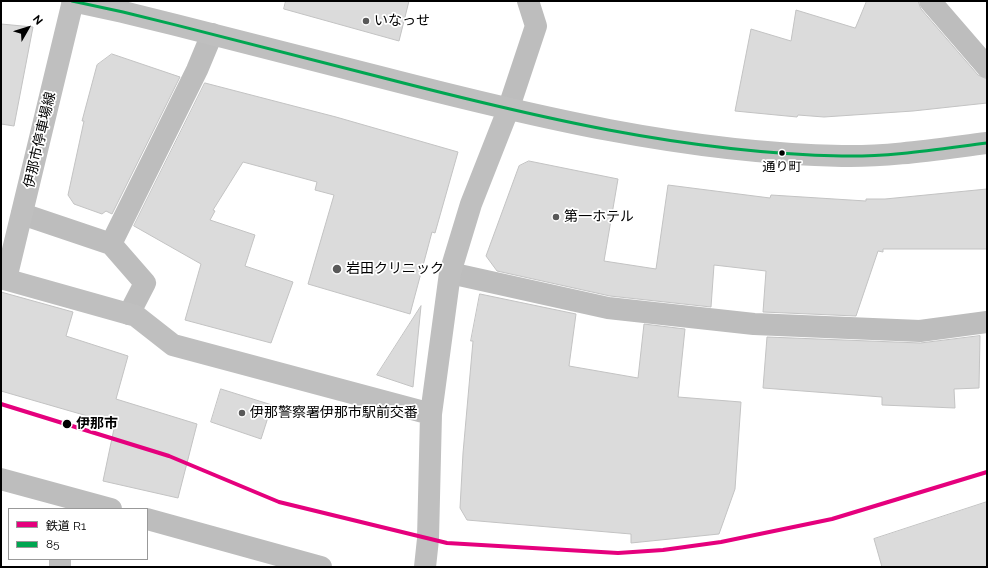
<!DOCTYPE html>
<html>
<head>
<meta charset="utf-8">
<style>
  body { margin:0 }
  #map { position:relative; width:988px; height:568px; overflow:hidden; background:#fff; font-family:Raleway,"Noto Sans JP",sans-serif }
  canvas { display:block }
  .frame { position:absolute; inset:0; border:2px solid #000; pointer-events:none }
  .legend { position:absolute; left:8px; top:508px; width:140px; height:52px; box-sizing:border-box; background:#fff; border:1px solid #999; margin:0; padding:5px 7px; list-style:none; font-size:12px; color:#000 }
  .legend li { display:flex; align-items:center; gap:8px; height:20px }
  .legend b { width:20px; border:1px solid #999 }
  .north { position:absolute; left:8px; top:8px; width:40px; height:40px; -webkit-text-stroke:3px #fff; paint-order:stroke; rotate:51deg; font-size:11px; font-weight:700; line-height:16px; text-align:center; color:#000 }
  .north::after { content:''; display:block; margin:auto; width:14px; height:18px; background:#000; clip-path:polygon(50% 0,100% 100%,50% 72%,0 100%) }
</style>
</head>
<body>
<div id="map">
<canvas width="988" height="568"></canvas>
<div class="frame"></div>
<ul class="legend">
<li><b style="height:5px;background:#e5007d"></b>鉄道 R1</li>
<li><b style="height:5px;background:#00a651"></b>85</li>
</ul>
<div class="north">N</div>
</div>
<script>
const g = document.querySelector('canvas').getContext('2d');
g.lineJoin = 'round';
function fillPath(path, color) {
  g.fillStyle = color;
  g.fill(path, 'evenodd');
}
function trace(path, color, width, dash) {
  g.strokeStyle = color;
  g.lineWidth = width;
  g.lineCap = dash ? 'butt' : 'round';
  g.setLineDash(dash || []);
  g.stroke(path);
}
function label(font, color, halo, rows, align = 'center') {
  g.font = font + ' Raleway,"Noto Sans JP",sans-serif';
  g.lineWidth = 3.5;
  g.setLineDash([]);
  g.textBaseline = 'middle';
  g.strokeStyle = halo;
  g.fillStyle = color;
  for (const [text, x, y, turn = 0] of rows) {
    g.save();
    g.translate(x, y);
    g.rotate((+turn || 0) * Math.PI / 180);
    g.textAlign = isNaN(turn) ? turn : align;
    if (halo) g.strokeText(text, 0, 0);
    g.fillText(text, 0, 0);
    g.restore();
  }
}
const building = new Path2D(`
  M286,1H409L399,41L284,9Z
  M867,1H918L921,9L978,75L987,79V103L913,111L824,117L798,115L797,117L735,111L751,29L791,41L796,10L855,28Z
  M1,24L33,27L14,126L1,124Z
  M112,54L180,77L112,214L106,211L102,214L74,204L68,195L84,121H82L97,65Z
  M205,83L336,117L458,152L435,233L432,232L410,314L308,284L334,195L315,190L317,182L243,162L213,210L215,211L210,220L255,235L245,266L293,282L271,343L185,320L201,264L134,226Z
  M529,161L618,179L604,261L656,269L668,185L770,198L771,195L866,201V199H885L987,189V249H883V252L878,251L856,316L763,312L766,271L714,265L711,307L610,296L497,271L486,256L519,166Z
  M1,292L73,312L66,336L128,356L116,399L197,424L178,498L103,481L115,424L1,391Z
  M480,294L576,314L569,366L638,378L644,324L685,329L678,397L741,402L735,489L719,534L631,543V534L467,520L460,508L463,453L473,341H471Z
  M421,306L413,387L377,375Z
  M980,336L979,388L954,389L955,408L882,405V397L763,388L767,337L920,343Z
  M221,389L272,405L261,439L211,422Z
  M987,502V567H882L874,539Z`);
const street = new Path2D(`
  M930,1L987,67
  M508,110L536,26L528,1
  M22,214L111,244L145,283L129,314
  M111,244L197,70L212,34
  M450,273L608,308L754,324L920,331L987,322
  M1,479L111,509
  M147,519L321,567
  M60,567V559`);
const secondary = new Path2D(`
  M72,1L123,12C209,33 295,55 380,77C531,116 685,153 842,156C890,157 939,149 987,143
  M1,278L136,316L173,345L431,414
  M6,279L73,1
  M425,567L428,539L431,414L450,273L471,204L508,110`);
const bus1 = new Path2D(`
  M72,1L123,12C209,33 295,55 380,77C531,116 685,153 842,156C890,157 939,149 987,143`);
const rail1 = new Path2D(`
  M1,404L169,456L279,502L447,543L618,553L663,550L721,542L832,519L987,472`);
const markers = [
  [366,21,4,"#595959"],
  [782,153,3.5,"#000"],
  [556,217,4,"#595959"],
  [337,269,5,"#595959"],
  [242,413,4,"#595959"],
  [67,424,5,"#000"]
];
const busNames = [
  ["通り町",782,167]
];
const poiNames = [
  ["いなっせ",374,21],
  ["第一ホテル",564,217],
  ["岩田クリニック",346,269],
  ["伊那警察署伊那市駅前交番",250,413]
];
const streetNames = [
  ["伊那市停車場線",40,140,-77]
];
const stopNames = [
  ["伊那市",76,424]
];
fillPath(building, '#dbdbdb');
trace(building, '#c3c3c3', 1);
trace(street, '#bdbdbd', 22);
trace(secondary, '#bfbfbf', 22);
trace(bus1, '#00a651', 3);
trace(rail1, '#e5007d', 4);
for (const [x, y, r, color] of markers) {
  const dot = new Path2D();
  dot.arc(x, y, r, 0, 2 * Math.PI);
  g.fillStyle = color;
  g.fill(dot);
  trace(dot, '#fff', 1.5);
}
label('13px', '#000', '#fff', busNames);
label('14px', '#000', '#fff', poiNames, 'left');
label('14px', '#000', '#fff', streetNames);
label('bold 14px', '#000', '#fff', stopNames, 'left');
</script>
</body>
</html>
